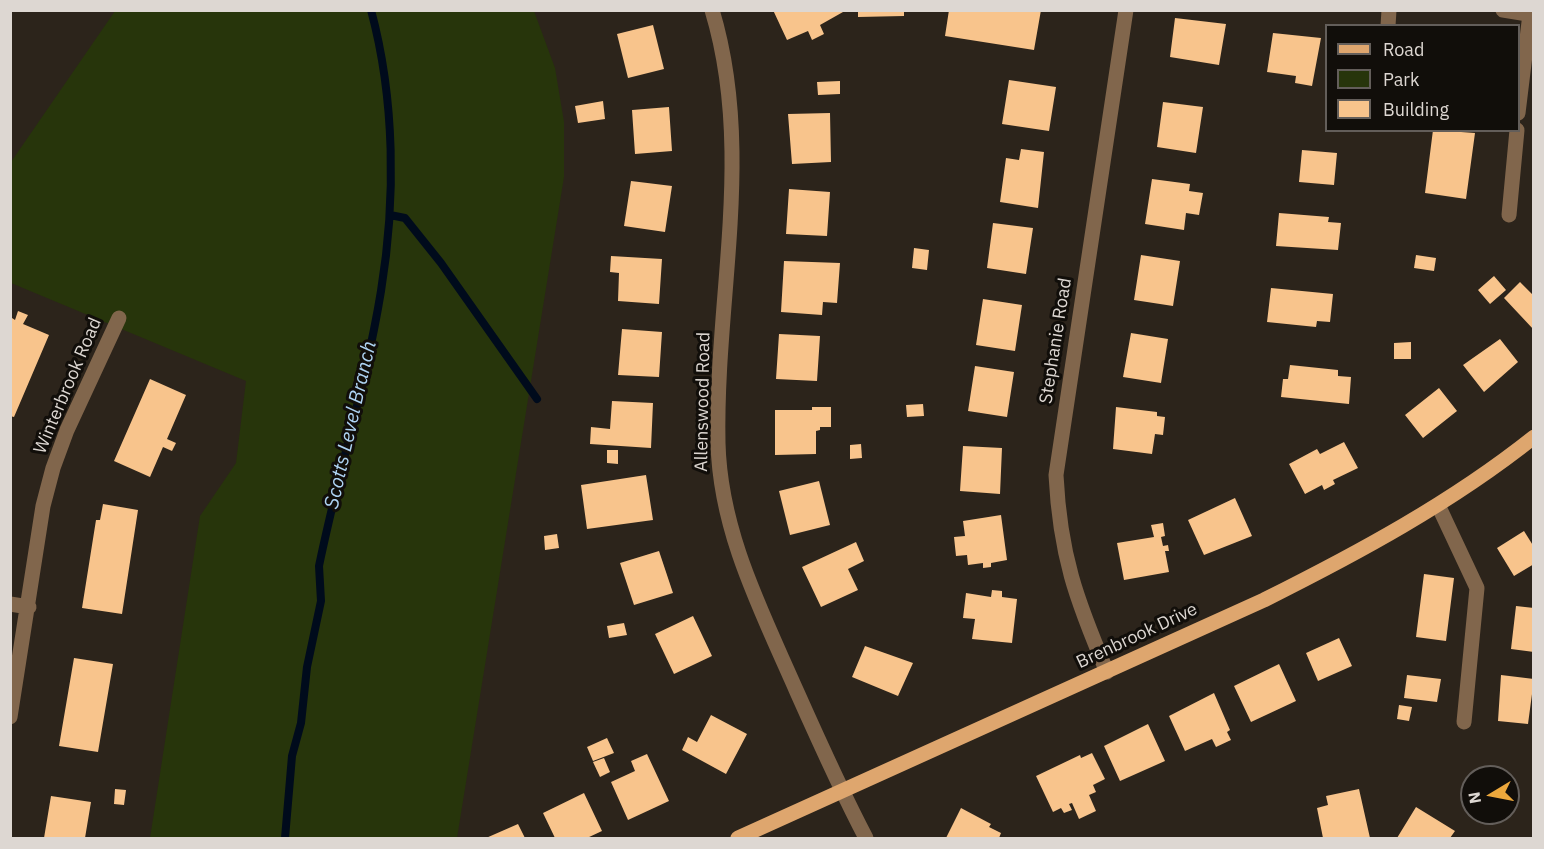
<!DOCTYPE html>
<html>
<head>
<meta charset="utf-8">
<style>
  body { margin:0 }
  #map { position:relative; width:1544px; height:849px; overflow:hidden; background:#2c241b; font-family:"IBM Plex Sans",sans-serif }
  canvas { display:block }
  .frame { position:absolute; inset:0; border:12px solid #ddd7d2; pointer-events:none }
  .legend { position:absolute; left:1325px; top:24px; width:195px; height:108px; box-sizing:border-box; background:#110e0a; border:2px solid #635e5a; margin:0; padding:8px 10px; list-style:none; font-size:18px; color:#ddd7d2 }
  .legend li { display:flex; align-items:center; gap:12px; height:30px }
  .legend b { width:30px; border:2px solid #635e5a }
  .north { position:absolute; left:1460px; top:765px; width:60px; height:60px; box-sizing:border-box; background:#110e0a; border:2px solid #635e5a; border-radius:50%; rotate:260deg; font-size:16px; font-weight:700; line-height:24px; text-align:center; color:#ddd7d2 }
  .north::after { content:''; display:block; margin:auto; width:21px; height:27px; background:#eda83c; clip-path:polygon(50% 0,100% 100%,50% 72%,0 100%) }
</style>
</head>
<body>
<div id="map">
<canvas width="1544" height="849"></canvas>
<div class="frame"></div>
<ul class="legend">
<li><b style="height:8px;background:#dea66e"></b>Road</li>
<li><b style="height:16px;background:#27350b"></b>Park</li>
<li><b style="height:16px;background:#f8c48c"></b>Building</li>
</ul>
<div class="north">N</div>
</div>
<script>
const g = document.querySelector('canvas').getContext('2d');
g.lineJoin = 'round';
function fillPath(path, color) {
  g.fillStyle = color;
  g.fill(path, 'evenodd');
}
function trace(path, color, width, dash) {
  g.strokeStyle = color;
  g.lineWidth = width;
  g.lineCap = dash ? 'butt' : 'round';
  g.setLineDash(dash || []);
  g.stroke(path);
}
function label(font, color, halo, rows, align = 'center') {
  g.font = font + ' "IBM Plex Sans",sans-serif';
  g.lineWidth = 6;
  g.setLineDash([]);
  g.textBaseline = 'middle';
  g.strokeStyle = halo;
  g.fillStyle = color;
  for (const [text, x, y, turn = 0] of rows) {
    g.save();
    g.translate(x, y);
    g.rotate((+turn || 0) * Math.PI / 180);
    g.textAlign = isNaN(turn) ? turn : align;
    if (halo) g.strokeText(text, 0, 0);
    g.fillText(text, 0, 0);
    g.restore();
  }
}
const green = new Path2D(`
  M115,11H534L555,68L564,122V177L457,838H150L200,516L236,463L246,381L11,283V162Z`);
const stream = new Path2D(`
  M390,215L405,218L441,263L537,399
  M285,838L292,756L301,723L307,667L321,601L319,566C338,474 366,383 381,291C396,200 395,99 371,10`);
const building = new Path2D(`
  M773,10H843V12L820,25L824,34L812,40L808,31L787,40Z
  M858,10H904V16L858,17Z
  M949,10H1041L1034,50L945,36Z
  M1175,18L1226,24L1219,65L1170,57Z
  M653,25L664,69L628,78L617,34Z
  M1273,33L1321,38L1312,86L1295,83L1296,76L1267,72Z
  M1009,80L1056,87L1049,131L1002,124Z
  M840,81V94L818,95L817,82Z
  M603,101L605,119L578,123L575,106Z
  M1163,102L1203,107L1196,153L1157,147Z
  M669,107L672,151L635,154L632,110Z
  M830,113L831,162L792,164L788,114Z
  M1433,130L1475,133L1466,199L1425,193Z
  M1021,149L1044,152L1038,208L1000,202L1006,158L1019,160Z
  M1302,150L1337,153L1334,185L1299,182Z
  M1152,179L1190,184L1189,191L1203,193L1199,215L1186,213L1184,230L1145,224Z
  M631,181L672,186L665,232L624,226Z
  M789,189L830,192L827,236L786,234Z
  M1279,213L1329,217L1328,222L1341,223L1338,250L1276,246Z
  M993,223L1033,228L1026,274L987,268Z
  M914,248L929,250L927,270L912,268Z
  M1141,255L1180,261L1173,306L1134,300Z
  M1416,255L1436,258L1434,271L1414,268Z
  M611,256L662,259L659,304L618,301L619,273L610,272Z
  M784,261L840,263L837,303L823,302L822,315L781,312Z
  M1494,276L1506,290L1490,304L1478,290Z
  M1520,282L1534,296V330L1504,298Z
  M1271,288L1333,294L1330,322L1317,321L1316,327L1267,322Z
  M983,299L1022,305L1015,351L976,345Z
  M18,311L28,315L23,324L49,335L14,417L10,416V321L12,318L15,320Z
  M622,329L662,332L659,377L618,375Z
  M1131,333L1168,339L1161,383L1123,377Z
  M779,334L820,336L817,381L776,379Z
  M1500,339L1518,362L1484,392L1463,365Z
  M1411,342V359H1394V343Z
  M1290,365L1338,370V376L1351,377L1349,404L1281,397L1283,379H1288Z
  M975,366L1014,372L1007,417L968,411Z
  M150,379L186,395L167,439L176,443L172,451L163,447L150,477L114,461Z
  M1439,388L1457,411L1423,438L1405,415Z
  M612,401L653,403L651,448L590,444L591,427L610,429Z
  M923,404L924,416L907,417L906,405Z
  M812,407H831V427H820V430L816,431V454L775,455V410H812Z
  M1116,407L1157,412V416L1165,417L1163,435L1155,434L1152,454L1113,449Z
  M1344,442L1358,468L1333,480L1335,484L1324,490L1322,485L1305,494L1289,464L1317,449L1320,454Z
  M861,444L862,458L850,459V445Z
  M963,446L1002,448L1000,494L960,491Z
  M607,450H618V464L607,463Z
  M646,475L653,520L587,529L581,485Z
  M819,481L830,525L790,535L779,491Z
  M1235,498L1252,536L1204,555L1188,520Z
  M103,504L138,510L122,614L82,608L96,520H100Z
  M1001,515L1007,560L991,563V567L983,568V563L968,565L967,555L956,556L954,537L965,536L963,521Z
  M1163,523L1165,536L1161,537L1163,546L1168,545L1169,551H1165L1169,572L1124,580L1117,543L1154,537L1151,525Z
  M1524,531L1534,547V564L1514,576L1497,548Z
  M557,534L559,548L545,550L544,536Z
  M856,542L864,561L848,569L858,590L821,607L802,567Z
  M659,551L673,593L634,605L620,563Z
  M1424,574L1454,578L1446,641L1416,637Z
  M992,590L1002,591V597L1017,599L1012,643L972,639L975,619L963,618L966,593L991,597Z
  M1516,606L1534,608V652L1511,649Z
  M693,616L712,656L674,674L655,634Z
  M624,623L627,635L609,638L607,626Z
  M1339,638L1352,666L1318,681L1306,653Z
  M865,646L913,663L898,696L852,677Z
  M74,658L113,664L98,752L59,746Z
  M1279,664L1296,701L1251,722L1234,686Z
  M1407,675L1441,679L1437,702L1404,698Z
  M1501,675L1534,679L1528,724L1498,721Z
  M1214,693L1230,730L1227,732L1231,740L1216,747L1212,739L1185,751L1169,716Z
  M1399,705L1412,707L1409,721L1397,719Z
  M711,715L747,734L726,774L682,750L688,737L697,742Z
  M1148,724L1165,761L1120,781L1104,746Z
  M607,738L614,753L593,761L587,747Z
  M1092,753L1105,779L1093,785L1096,792L1089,795L1096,811L1079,819L1072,803L1069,804L1072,810L1064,813L1061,808L1053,812L1036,776L1080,755L1081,758Z
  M647,754L669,801L628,820L611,782L635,771L631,761Z
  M604,758L610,772L600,777L593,762Z
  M115,789L126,790L124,805L114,804Z
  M1359,789L1370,838H1323L1317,808L1328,805L1326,796Z
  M584,793L602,831L587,838H555L543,813Z
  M51,796L91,802L85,838H44Z
  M1416,807L1455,831L1450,838H1397Z
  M961,808L991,824L989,827L1001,833L999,838H946Z
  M518,824L525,838H486Z`);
const minor = new Path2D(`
  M712,10C755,152 715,298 718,443C720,526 756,600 789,674C814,730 838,785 866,838
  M1503,10L1534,15
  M1388,26L1389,10
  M1518,113L1530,14
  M1509,215L1517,130
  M1438,505L1477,588L1464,722
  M10,604L29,607
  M1107,672C1076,599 1060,555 1056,475L1126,10
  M10,717L43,506L53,468L67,430L119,318`);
const major = new Path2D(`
  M738,838L1264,600C1358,553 1451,503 1534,437`);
const streetNames = [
  ["Stephanie Road",1056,341,-81],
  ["Winterbrook Road",68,386,-67],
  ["Allenswood Road",703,402,-89],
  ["Brenbrook Drive",1137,636,-25]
];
const waterNames = [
  ["Scotts Level Branch",351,425,-77]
];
fillPath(green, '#27350b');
trace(stream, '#000b1c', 8);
fillPath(building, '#f8c48c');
trace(minor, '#81664c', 15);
trace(major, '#dea66e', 15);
label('18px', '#ddd7d2', '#110e0a', streetNames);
label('italic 20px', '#aed3f2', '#110e0a', waterNames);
</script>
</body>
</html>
